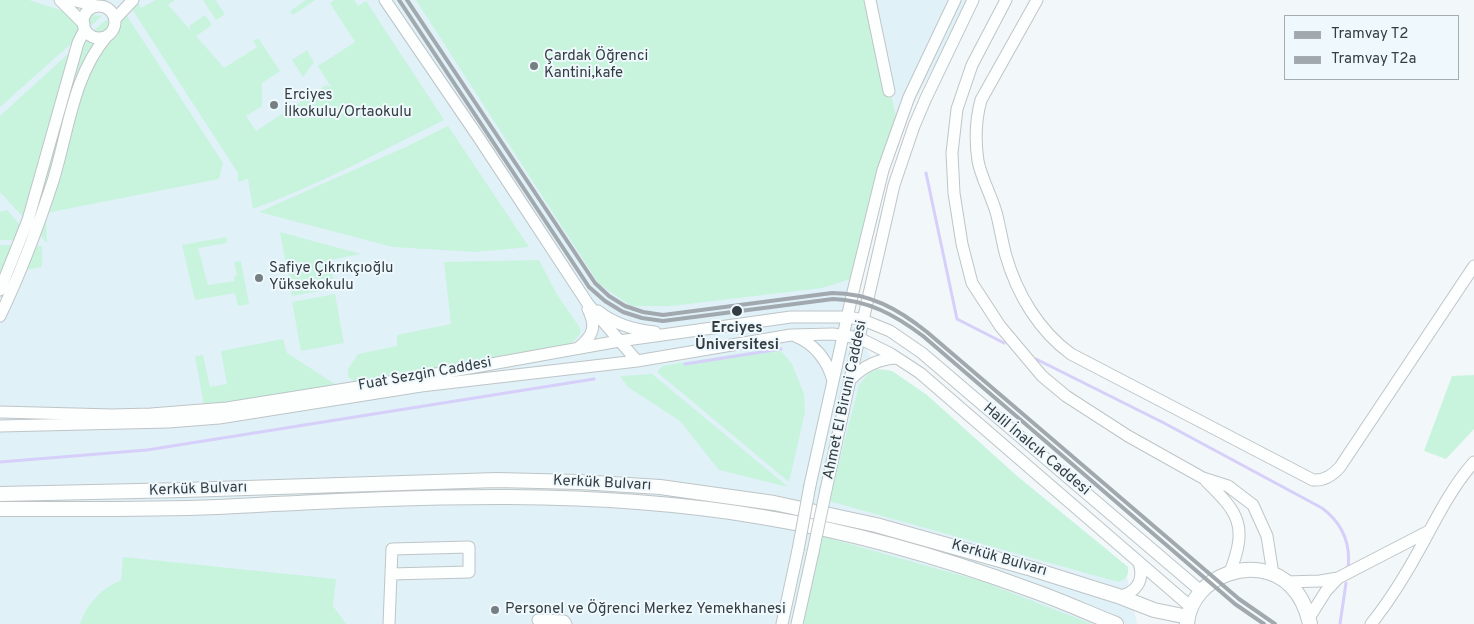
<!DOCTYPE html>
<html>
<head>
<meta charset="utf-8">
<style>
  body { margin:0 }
  #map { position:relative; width:1474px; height:624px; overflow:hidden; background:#f2f8fa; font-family:Overpass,sans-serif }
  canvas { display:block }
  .legend { position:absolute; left:1284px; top:15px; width:175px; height:65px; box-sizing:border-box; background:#eff9fd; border:1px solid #a4aeb2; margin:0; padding:6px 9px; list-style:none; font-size:15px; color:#343e42 }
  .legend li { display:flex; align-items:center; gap:10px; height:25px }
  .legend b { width:25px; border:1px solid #a4aeb2 }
</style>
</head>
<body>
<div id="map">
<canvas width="1474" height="624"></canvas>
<ul class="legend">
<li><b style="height:6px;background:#a1a9af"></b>Tramvay T2</li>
<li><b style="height:6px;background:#a1a9af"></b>Tramvay T2a</li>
</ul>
</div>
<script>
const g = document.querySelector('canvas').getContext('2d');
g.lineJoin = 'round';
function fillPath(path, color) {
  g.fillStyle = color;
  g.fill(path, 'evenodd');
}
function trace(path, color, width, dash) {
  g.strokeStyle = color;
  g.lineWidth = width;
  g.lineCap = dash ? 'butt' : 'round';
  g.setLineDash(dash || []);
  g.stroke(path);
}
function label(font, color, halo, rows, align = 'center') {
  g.font = font + ' Overpass,sans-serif';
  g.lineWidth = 4;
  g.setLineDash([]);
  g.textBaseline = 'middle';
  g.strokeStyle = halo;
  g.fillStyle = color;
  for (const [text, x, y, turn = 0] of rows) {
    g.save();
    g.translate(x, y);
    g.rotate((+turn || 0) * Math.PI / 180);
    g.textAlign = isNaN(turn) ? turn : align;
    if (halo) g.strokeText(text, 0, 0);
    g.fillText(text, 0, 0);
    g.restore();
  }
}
const built = new Path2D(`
  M0,0H970L889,149L875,206L852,324L878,369L892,371L927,395L1017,476L1128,567L1127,576L1137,624H0Z`);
const green = new Path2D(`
  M0,0H29L60,10L102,16L0,107Z
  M156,0H175L168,5L192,32L189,26L205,15L212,25L196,36L224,68L257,47L253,41L258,38L280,71L262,83V106L246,116L256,131L326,85L331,87L318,66L355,42L330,3L335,0H354L358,6L366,1L444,120C381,151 319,185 253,209L248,179L238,182V173L130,6L137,1L141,8Z
  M203,0H215L225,14L216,20Z
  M306,0H315L293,15L290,11Z
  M416,0H870L898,126L857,277L822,288L671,306H631L599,284Z
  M123,10L223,163L219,179L46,213L47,243L0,192V116L102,23Z
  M307,50L314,62L303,77L292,60Z
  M448,126L529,247L476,252L393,247L259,212L408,146Z
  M7,210L33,240H0V212Z
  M280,232L361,254L330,260L335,288L292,296Z
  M226,237L227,243L198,248L208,285L235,281L234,276L237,275L234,262L241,261L249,304L238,306L235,293L195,300L182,245Z
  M0,245L42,246V267L0,274Z
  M539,260L556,293L580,328V334L572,343L478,362L357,383L348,377V369L358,354L397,346V335L451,324L444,262Z
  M335,294L344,343L301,351L292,302Z
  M283,339L287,353L338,386L204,406L195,356L203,355L210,387L227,384L221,351Z
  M775,348L782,352L792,364L804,394L805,412L789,482L657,372L662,366Z
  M878,369L892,371L927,395L1017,476L1128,567C1129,575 1126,580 1118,582L829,501L859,385L869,373Z
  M652,374L788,487L719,470L680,421L628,387L620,376Z
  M1474,375V429L1446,459L1424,451L1452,376Z
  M821,536L981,581L1092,624H800Z
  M123,557L336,579L333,606L346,624H80C87,603 101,589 121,580Z`);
const stream = new Path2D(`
  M926,173L957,319L1004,343
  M1036,359L1164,423L1322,508C1342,523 1351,543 1348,568
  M685,364L781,349
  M0,462L147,450L594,379
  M1340,624L1346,583`);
const minor = new Path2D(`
  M60,0L84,24
  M71,0L97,6
  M385,0L479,138L588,304L637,361
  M870,0L889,91
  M1006,0L972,65L957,109L952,153L954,193L962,244L972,283L1000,326L1042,376L1066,396L1128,436L1203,478L1228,486L1253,505L1267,536L1273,574
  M1037,0L981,100C976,118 975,141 978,161C981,177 991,195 996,212C1000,226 1002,242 1006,256C1017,294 1039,331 1071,354L1313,480C1324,481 1332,476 1340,467L1474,266
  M83 22a16 16 0 1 1 32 0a16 16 0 1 1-32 0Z
  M115,19L133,0
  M0,290L28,220L78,43L85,29
  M598,311C614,324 635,330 655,332
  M0,316C21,272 38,227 53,181C68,133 73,75 107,36
  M795,336C815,344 828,361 833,381
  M578,348C593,336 597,327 588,309
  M850,380C863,366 878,359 897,358
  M0,412L112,415L151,414L227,408L408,379L619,341L791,317H848L863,320L890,331L922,353L1202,592
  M0,426L168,422L219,418L421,386L637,361L791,335L833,334L859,338L891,354L920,373L1192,608
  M1206,481C1239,513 1248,526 1230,572
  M810,485L851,300L883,170L909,97L955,0
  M826,490L861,329L894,185L914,126L926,98L973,0
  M1285,582L1320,581L1338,578L1429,531
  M1118,596C1136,594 1145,580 1139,563
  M1309,618L1326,591L1338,578
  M538,620L564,621L566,624
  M389,624C390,599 391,574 392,549L469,547V572L391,574
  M782,624L798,550
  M797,624L813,552
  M1371,624C1391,599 1408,571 1423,543C1438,515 1452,487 1474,462`);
const major = new Path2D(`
  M0,494L184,490L497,480L580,482L660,487L774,503L876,525L1032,569L1118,596L1154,610L1188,617
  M0,509C72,509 144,510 217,507C399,498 581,486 762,517C854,532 944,558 1031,590C1060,600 1088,613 1116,624
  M1187,624C1191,575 1257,552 1291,586C1302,597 1307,610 1310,624`);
const minorBridge = new Path2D(`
  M798,550L810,485
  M813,552L826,490`);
const tram1 = new Path2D(`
  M407,0L595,283L609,296L625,306L643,312L663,315L832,293C870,293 898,309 927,332L1239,599L1275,624`);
const tram2 = new Path2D(`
  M399,0L589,287L605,301L623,312L642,318L663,321L833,299C868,300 895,315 923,336L1235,604L1264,624`);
const markers = [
  [534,66,5,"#767f82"],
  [274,105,5,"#767f82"],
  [259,278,5,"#767f82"],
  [737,311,6,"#343e42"],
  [495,610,5,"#767f82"]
];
const poiNames = [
  ["Çardak Öğrenci",544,57],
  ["Kantini,kafe",544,74],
  ["Erciyes",284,96],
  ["İlkokulu/Ortaokulu",284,113],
  ["Safiye Çıkrıkçıoğlu",269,269],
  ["Yüksekokulu",269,286],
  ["Personel ve Öğrenci Merkez Yemekhanesi",505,610]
];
const stopNames = [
  ["Erciyes",737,329],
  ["Üniversitesi",737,346]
];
const streetNames = [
  ["Fuat Sezgin Caddesi",425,375,-10],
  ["Ahmet El Biruni Caddesi",846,400,-78],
  ["Halil İnalcık Caddesi",1036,450,40],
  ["Kerkük Bulvarı",602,484,3],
  ["Kerkük Bulvarı",198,490,-2],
  ["Kerkük Bulvarı",999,559,16]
];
fillPath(built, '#e0f1f8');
fillPath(green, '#c8f4de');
trace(stream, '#d6cffa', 3);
trace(minor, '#bec5c7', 13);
trace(major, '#bec5c7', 16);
trace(minor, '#fdfefe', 11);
trace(major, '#fdfefe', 14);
trace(minorBridge, '#bec5c7', 13, []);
trace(minorBridge, '#fdfefe', 11);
trace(tram1, '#a1a9af', 4);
trace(tram2, '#a1a9af', 4);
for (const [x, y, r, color] of markers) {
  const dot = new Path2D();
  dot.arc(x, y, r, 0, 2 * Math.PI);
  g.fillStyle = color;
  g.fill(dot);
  trace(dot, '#eff9fd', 2);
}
label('15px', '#343e42', '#eff9fd', poiNames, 'left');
label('bold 15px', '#343e42', '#eff9fd', stopNames);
label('15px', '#343e42', '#eff9fd', streetNames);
</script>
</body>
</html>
